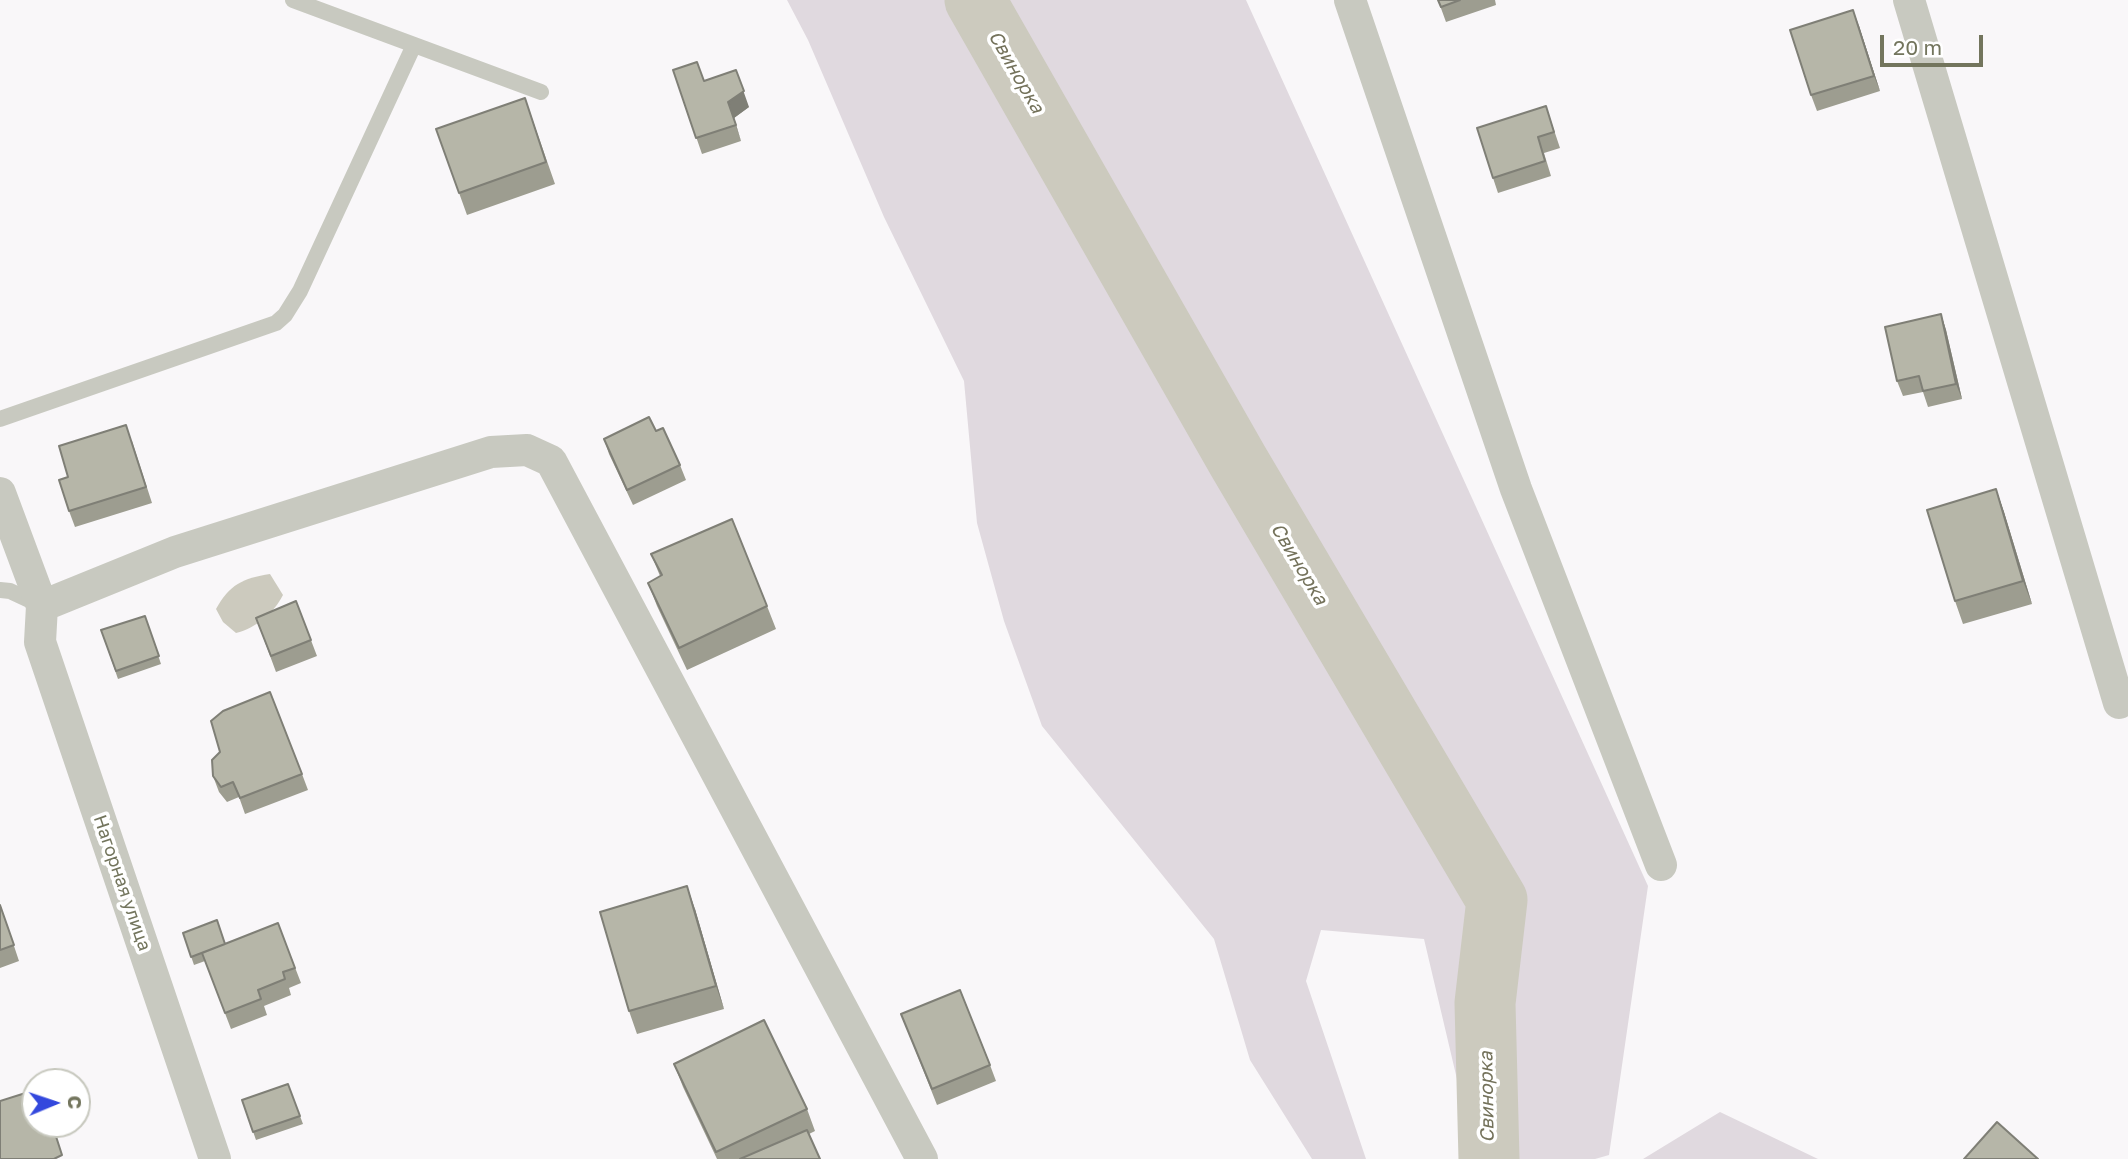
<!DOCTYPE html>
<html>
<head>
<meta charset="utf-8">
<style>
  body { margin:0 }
  #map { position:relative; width:2128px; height:1159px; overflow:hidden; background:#f9f7f9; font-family:"Golos Text",sans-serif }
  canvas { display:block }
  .north { position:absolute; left:21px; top:1068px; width:70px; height:70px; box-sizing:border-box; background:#fff; border:2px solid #c7c8be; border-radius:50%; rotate:88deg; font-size:19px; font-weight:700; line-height:28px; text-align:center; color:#73755d }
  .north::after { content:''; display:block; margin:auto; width:24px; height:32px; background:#3348dd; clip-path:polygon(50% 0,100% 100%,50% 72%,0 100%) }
  .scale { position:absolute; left:1880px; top:35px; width:103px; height:32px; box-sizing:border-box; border:4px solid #73755d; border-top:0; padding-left:9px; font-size:21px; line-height:24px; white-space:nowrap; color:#73755d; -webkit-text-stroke:5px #fff; paint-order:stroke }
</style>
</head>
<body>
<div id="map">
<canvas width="2128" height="1159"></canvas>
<div class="north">С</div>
<div class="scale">20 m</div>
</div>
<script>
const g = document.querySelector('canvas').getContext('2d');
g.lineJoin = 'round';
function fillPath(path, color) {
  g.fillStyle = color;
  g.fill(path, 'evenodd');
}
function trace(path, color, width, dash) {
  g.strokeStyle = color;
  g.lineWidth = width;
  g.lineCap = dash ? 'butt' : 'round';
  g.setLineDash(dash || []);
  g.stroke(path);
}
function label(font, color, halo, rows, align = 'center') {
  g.font = font + ' "Golos Text",sans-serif';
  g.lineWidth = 7;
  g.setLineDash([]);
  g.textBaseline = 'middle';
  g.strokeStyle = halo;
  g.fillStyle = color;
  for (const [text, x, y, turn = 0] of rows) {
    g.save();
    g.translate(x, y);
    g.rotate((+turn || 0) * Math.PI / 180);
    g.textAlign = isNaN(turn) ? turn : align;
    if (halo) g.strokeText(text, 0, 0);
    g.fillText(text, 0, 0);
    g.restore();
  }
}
const green = new Path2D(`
  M787,0H1246L1648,886L1609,1155L1595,1159H1507L1460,1092L1424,939L1321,930L1306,981L1366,1159H1312L1250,1060L1214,939L1042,726L1004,621L977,523L964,381L884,217L808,40Z
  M1720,1112L1818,1159H1643Z`);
const water = new Path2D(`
  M270,574L283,595C274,613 256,628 236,633L223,622L216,609C229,585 243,578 270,574Z`);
const river = new Path2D(`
  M975,0L1238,461L1497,900L1485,1003L1489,1159`);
const service = new Path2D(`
  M293,0L541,92
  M0,419L276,323L285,315L300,291L414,45
  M0,590L10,591L40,605`);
const minor = new Path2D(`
  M1350,0L1516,489L1661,865
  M1909,0L2119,703
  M0,493L42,606L40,642L215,1159
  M42,606L175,552L491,452L527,450L551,461L922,1159`);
const wall = new Path2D(`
  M1438,0H1495L1496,5L1446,22Z
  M1859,26L1880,91L1817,111L1811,95Z
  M673,70L704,81L749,107L734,118L741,141L702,154Z
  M525,98L555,184L467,215L436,129Z
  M1546,106L1560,148L1544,153L1551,176L1498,193L1493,178Z
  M1941,314L1946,330L1962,399L1928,407L1923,392L1903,396L1897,381Z
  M656,431L680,465L686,480L633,505L609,454L604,439Z
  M132,441L152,503L75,527L69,511L68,477Z
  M1996,489L2004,512L2032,604L1963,624L1955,601Z
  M651,554L767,606L776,629L687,670L657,606L648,583L660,576Z
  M296,601L317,656L276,672L256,618Z
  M145,616L161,664L118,679L101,630Z
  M302,774L308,790L245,814L239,797L227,802L219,792L213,776Z
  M0,904L19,961L0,968Z
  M695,909L724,1009L637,1034L629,1011Z
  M278,923L301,983L289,988L291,995L264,1006L267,1015L231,1029L205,961L194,965L183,933L225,944Z
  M901,1014L990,1065L996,1081L937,1105Z
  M674,1064L807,1109L815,1131L809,1134L820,1159H717L683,1087Z
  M288,1084L303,1124L256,1140L242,1100Z`);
const shadedWall = new Path2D(`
  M1853,10L1859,26L1880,91L1874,76Z
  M736,70L749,107L734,118L741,141L728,102Z
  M1941,314L1946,330L1962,399L1956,384Z
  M1996,489L2004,512L2032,604L2023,581Z
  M687,886L695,909L724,1009L716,986Z`);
const building = new Path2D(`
  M1438,0H1460L1441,7Z
  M1853,10L1874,76L1811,95L1790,30Z
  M697,62L704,81L736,70L744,91L728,102L736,125L696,138L673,70Z
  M525,98L546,162L459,193L436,129Z
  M1546,106L1554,132L1538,137L1545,161L1493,178L1477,128Z
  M1941,314L1956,384L1923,391L1919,376L1897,381L1885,327Z
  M649,417L656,431L663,428L680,465L627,490L604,439Z
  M126,425L146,487L69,511L59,480L68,477L59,446Z
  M1996,489L2023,581L1955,601L1927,510Z
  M732,519L767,606L679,648L648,583L662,575L651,554Z
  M296,601L311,640L271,656L256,618Z
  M145,616L159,656L116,671L101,630Z
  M270,692L302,774L240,798L233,782L221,787L213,776L212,760L220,752L211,721L223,711Z
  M687,886L716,986L629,1011L600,912Z
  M0,905L14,945L0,950Z
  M217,920L225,944L191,957L183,933Z
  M278,923L295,968L283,972L285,979L258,990L261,999L225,1013L202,953Z
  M960,990L990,1065L932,1089L901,1014Z
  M764,1020L807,1109L716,1152L674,1064Z
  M288,1084L300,1116L253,1132L242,1100Z
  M35,1090V1124H52L62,1155L54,1159H0V1101Z
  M1997,1122L2038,1159H1964Z
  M807,1130L820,1159H740Z`);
const streetNames = [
  ["Нагорная улица",122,883,71]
];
const waterNames = [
  ["Свинорка",1016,72,60],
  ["Свинорка",1299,564,59],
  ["Свинорка",1487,1097,-91]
];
fillPath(green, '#e0d9df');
fillPath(water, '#cccabe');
trace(river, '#cccabe', 61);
trace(service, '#c8c9c0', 16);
trace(minor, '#c8c9c0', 32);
fillPath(wall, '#9d9d90');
fillPath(shadedWall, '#7f7f76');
fillPath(building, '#b6b6a8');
trace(building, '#7f7f76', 2);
label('18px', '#73755d', '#fff', streetNames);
label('italic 19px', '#74725b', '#fff', waterNames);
</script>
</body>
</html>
